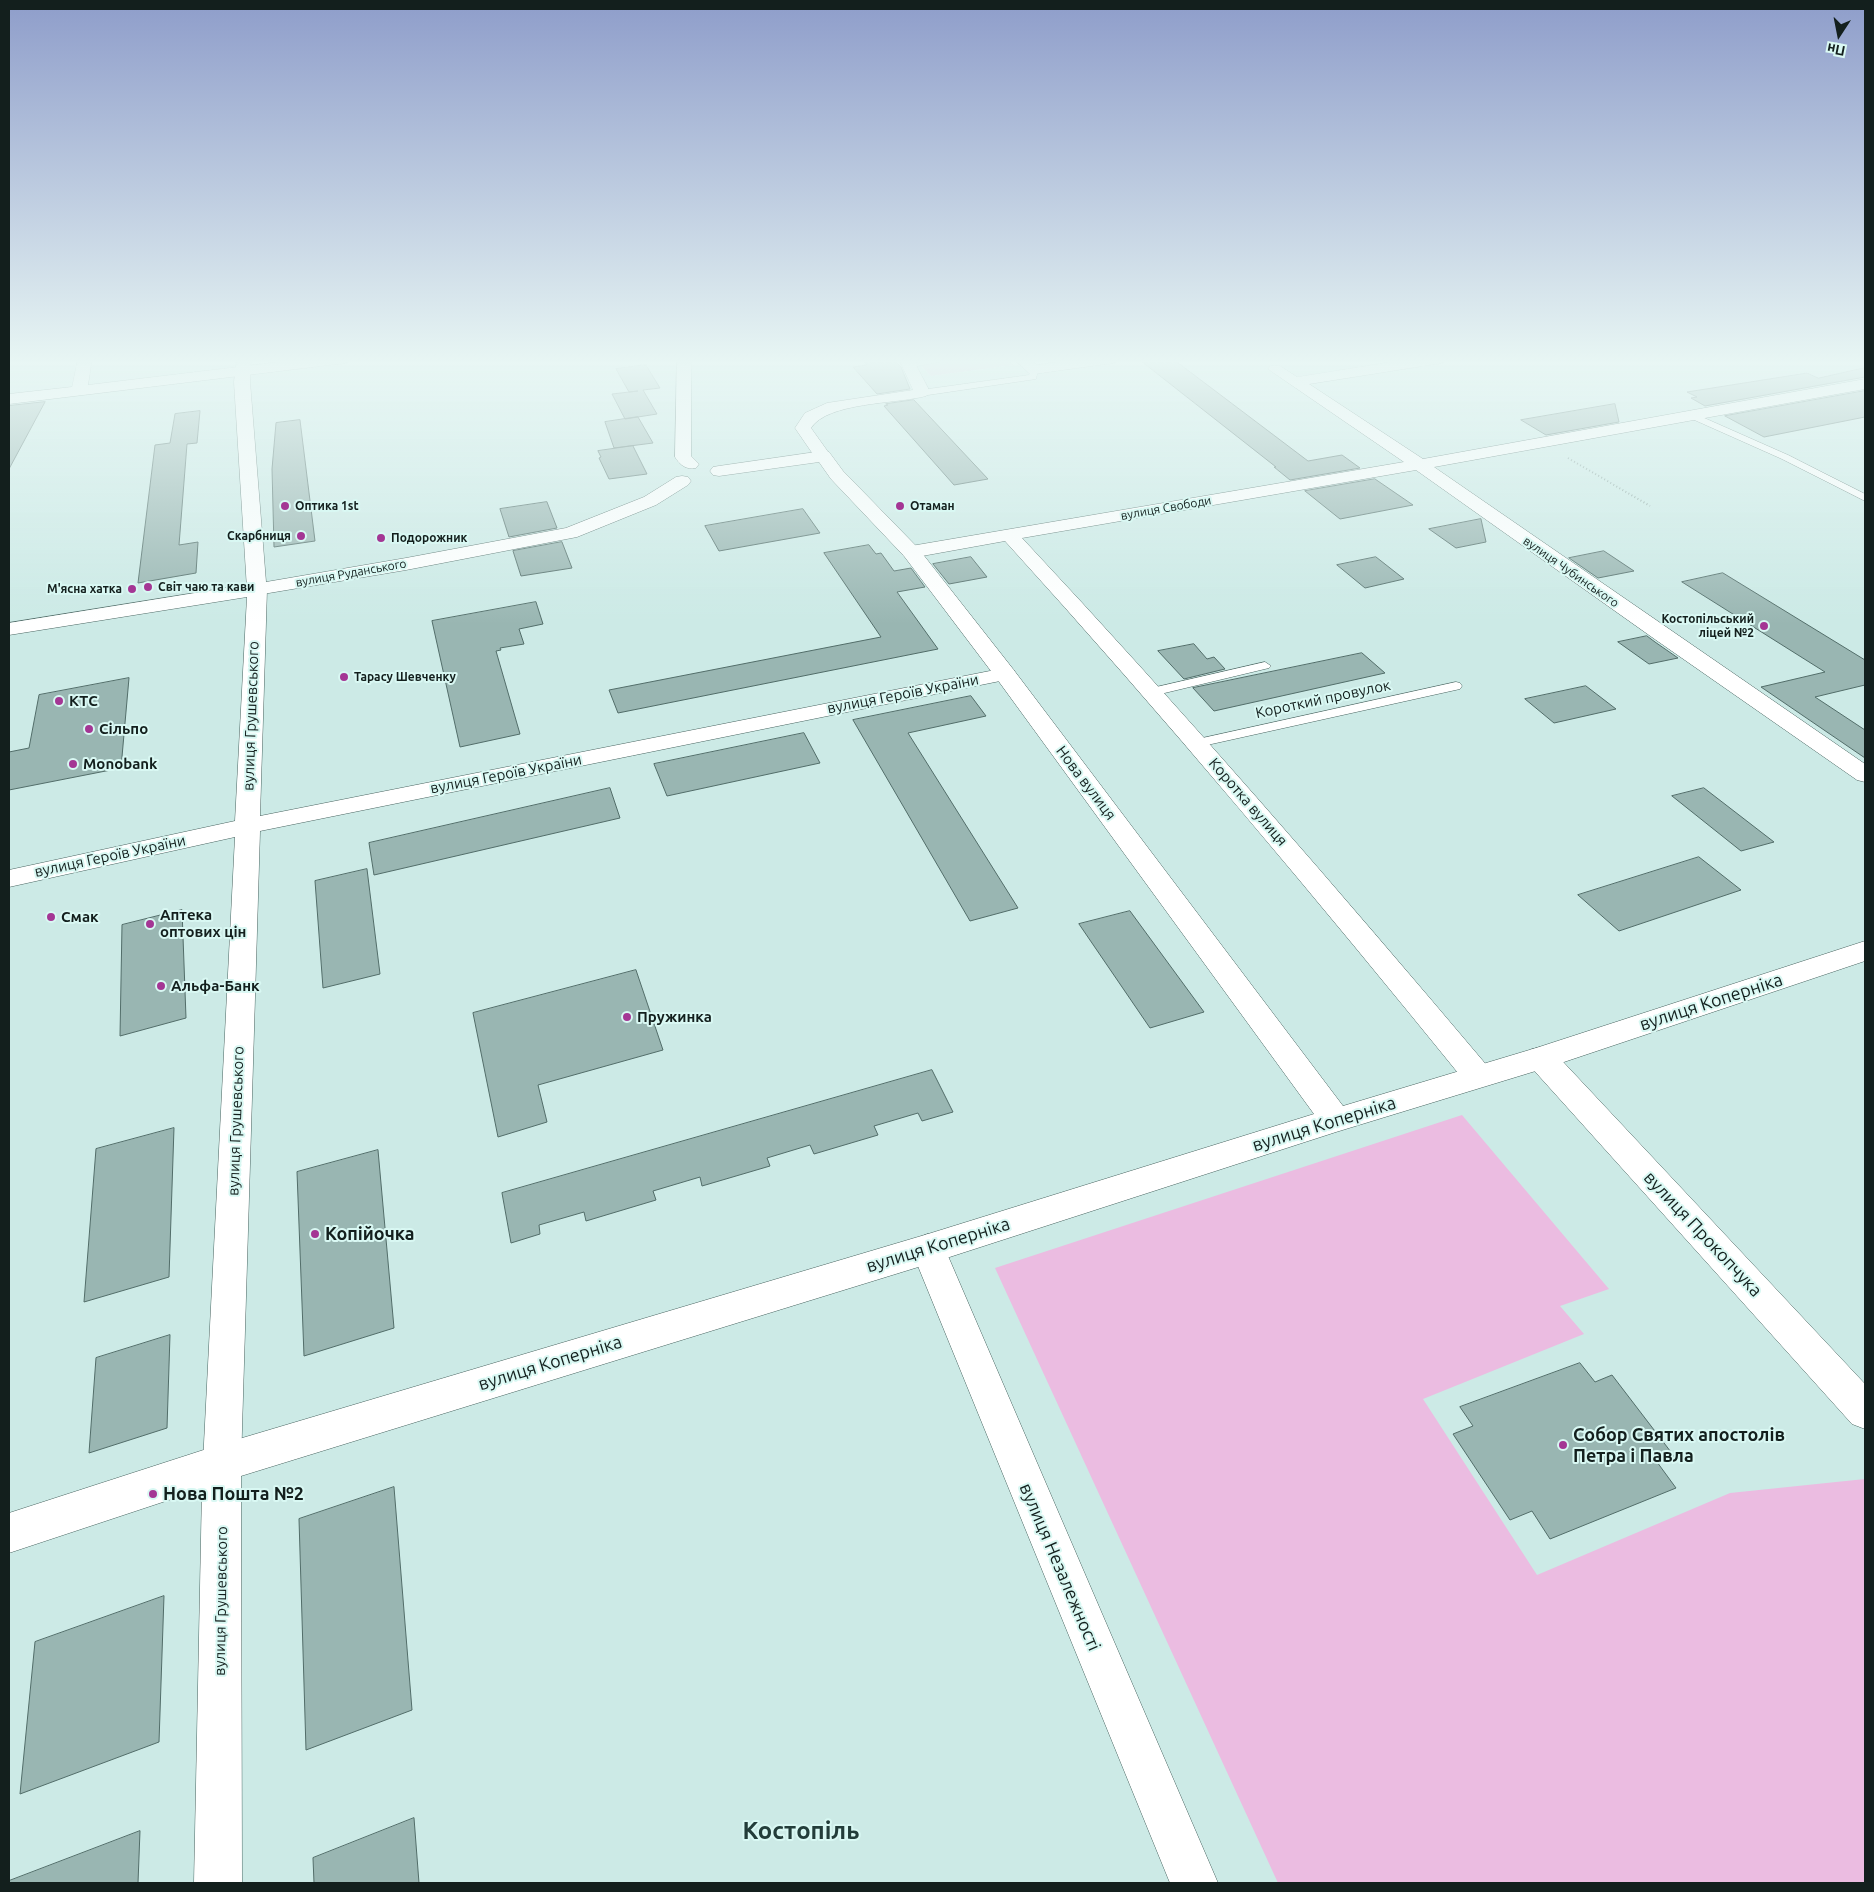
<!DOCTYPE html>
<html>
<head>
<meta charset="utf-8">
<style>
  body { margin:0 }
  #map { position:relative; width:1874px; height:1892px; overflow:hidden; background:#cceae6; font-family:Ubuntu,sans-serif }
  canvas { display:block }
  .frame { position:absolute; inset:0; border:10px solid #131f1d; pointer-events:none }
  .north { position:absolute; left:1814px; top:10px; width:50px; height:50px; -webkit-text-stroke:4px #d9f8f3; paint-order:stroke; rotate:191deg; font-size:14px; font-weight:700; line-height:20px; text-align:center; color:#131f1d }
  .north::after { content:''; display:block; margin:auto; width:18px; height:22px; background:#131f1d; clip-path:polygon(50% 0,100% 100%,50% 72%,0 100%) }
</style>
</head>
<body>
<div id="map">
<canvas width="1874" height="1892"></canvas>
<div class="frame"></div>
<div class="north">Пн</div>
</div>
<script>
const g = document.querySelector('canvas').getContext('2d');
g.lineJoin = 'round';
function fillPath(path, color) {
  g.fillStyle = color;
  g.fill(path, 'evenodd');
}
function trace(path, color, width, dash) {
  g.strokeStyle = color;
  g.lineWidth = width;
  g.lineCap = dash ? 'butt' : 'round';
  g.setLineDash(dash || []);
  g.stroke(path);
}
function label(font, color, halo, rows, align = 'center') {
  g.font = font + ' Ubuntu,sans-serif';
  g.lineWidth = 4;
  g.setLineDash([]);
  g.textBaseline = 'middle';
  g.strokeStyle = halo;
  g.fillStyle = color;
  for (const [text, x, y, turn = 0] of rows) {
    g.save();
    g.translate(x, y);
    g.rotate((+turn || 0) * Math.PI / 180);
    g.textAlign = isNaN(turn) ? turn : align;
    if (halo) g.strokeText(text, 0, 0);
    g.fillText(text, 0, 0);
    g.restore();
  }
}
const green = new Path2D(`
  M1007,359L1013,365L931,376L915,360Z
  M1462,1115L1609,1289L1560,1306L1584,1334L1423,1399L1537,1575L1730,1493L1865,1479V1883H1278L995,1268Z`);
const building = new Path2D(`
  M861,359H893L901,367L910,389L877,394L853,367L867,365Z
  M1142,359H1173L1308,461L1342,455L1360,468L1290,480L1274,467H1276L1141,361Z
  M646,365L660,388L643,390L657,414L625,419L612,394L638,391L629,392L616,369Z
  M1865,368V377L1705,406L1691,398L1697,397L1687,392L1807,373L1818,378Z
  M1865,391V417L1764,437L1725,416Z
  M914,400L988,479L954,485L884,406L888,405L886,404Z
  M45,402L9,469V406Z
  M1615,404L1619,422L1546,435L1521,420Z
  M200,411L197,443L187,444L179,545L198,542L196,573L138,583L155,445L170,443L175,414Z
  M638,417L653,443L614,448L605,422Z
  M300,420L315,541L274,547L272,469L276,423Z
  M633,446L647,474L609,479L599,458L601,457L598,451Z
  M1375,479L1413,505L1340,519L1305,491Z
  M547,502L557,528L509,537L500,509Z
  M803,509L820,533L719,551L705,526Z
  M1481,519L1486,542L1456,548L1429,529Z
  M562,542L572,568L521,576L513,551Z
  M869,545L876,554L881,553L894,571L911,568L925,587L897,592L938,649L618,713L609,690L881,637L824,553Z
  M1604,551L1634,571L1598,578L1569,558Z
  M971,557L987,577L949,584L933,564Z
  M1376,557L1404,579L1365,588L1337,565Z
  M1723,573L1865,660V685L1815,697L1865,730V758L1761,687L1825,672L1682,582Z
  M536,602L543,624L519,629L524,644L500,648L501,650L496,651L520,734L460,747L432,621Z
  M1647,636L1655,642L1678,658L1649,664L1618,642Z
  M1194,644L1207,659L1214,657L1225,669L1184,679L1158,651Z
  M1362,653L1385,673L1214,711L1193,688Z
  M129,678L121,768L9,790V752L29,748L39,695Z
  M1586,686L1616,709L1554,723L1525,699Z
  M971,696L986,716L908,733L1018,908L970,921L853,720Z
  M804,733L820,763L667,796L654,764Z
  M610,788L620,818L374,875L369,843Z
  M1704,788L1774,842L1741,851L1672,796Z
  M1699,857L1741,890L1619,931L1578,895Z
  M367,869L380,974L323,988L315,881Z
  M182,910L186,1018L120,1036L122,925Z
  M1130,911L1204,1012L1150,1028L1079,924Z
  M636,970L663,1050L538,1085L547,1122L498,1137L473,1013Z
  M932,1070L953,1112L922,1121L918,1113L874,1126L878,1135L814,1154L810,1145L767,1158L770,1166L702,1186L700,1177L653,1191L656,1200L586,1221L584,1212L539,1225L540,1234L511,1243L502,1193Z
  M174,1128L169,1277L84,1302L96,1149Z
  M378,1150L394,1328L304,1356L297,1172Z
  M170,1335L167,1428L89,1453L96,1358Z
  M1580,1363L1595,1382L1612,1375L1674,1456L1657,1462L1676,1488L1550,1539L1532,1511L1510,1520L1453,1434L1473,1426L1460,1407Z
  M394,1487L412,1710L306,1750L299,1519Z
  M164,1596L159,1742L20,1794L35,1642Z
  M414,1818L419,1883H314L313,1858Z
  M140,1831L138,1883H9V1881Z`);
const path = new Path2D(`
  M1568,458L1650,506`);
const lane = new Path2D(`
  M932,359H954L907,368L903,366Z
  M1031,368L1038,370L1036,379L921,396L917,393L921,390L1029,375Z
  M1693,413L1788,455L1865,494V501L1782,459L1690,418L1689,416Z
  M1265,662L1271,666L1269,668L1152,696L1146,692L1152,688Z
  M1456,682L1460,683L1462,686L1460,689L1198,747L1192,743L1198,739Z`);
const street = new Path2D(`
  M78,359H92L88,385L304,359H353L346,363L9,404V394L72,387Z
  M899,359H913L928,388L929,393L926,396C896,404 828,402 811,428L831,456L829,460H817L795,428L805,413L827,403L913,390Z
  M1014,359H1031L1037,365L1078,359H1121L1114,363L1034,374L1029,373Z
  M1410,359H1449L1442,363L1309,384L1423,459L1865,379V389L1434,467L1865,764V782L1857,780L1656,640L1416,470L1022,538C1183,710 1337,888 1489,1068L1493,1076L1489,1084L1478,1088L1467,1084C1317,899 1165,717 1005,541L911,558L904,556L902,552L904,548L911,546L1404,462L1268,369L1270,366H1280L1297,377Z
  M257,583L264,585L267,589L260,816L1005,668L1013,669L1016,674L1013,679L1005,680L260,831L241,1463L236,1476L222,1482L208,1476L203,1463L235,837L9,887V870L235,821L247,597L9,635V623Z
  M1541,1047L1552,1050L1865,1384V1429L1852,1424L1530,1066L1526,1058L1530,1050Z
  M928,1234L940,1239L945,1249L1218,1883H1170L911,1249L916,1239Z`);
const secondary = new Path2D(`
  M237,359H251L250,382L266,582L406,558L566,528L644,497L676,477L682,476L688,477L691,481L688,485L656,505L577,537L406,570L257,595L250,593L247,589L234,382Z
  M677,359H691V456L699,464L696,468C686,470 680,465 675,457Z
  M823,451L829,452L843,471L918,548L1013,669L1343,1106L1536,1048L1865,941V961L1552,1066L1336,1132L928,1264L241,1476L242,1883H194L202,1489L9,1553V1513L222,1444L928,1234L1314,1114L997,679L904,556L831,479L819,462L719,476L713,475L710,471L713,467L719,466Z`);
const markers = [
  [285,506,5,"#a43694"],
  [900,506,5,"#a43694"],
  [301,536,5,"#a43694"],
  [381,538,5,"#a43694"],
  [148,587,5,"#a43694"],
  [132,589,5,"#a43694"],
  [1764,626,5,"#a43694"],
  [344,677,5,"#a43694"],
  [59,701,5,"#a43694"],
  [89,729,5,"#a43694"],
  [73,764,5,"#a43694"],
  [51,917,5,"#a43694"],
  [150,924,5,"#a43694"],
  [161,986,5,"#a43694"],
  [627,1017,5,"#a43694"],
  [315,1234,5,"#a43694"],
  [1563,1445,5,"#a43694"],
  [153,1494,5,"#a43694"]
];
const farPoinames = [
  ["Оптика 1st",295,506],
  ["Отаман",910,506],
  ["Скарбниця",291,536,"right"],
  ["Подорожник",391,538],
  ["Світ чаю та кави",158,587],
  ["М'ясна хатка",122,589,"right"],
  ["Костопільський",1754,619,"right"],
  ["ліцей №2",1754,633,"right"],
  ["Тарасу Шевченку",354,677]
];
const farStreetnames = [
  ["вулиця Свободи",1166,508,-10],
  ["вулиця Чубинського",1571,572,35],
  ["вулиця Руданського",351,573,-10]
];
const streetNames = [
  ["вулиця Героїв України",903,694,-11],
  ["Короткий провулок",1323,699,-12],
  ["вулиця Грушевського",251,716,-88],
  ["вулиця Героїв України",506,774,-11],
  ["Нова вулиця",1086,783,53],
  ["Коротка вулиця",1248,802,49],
  ["вулиця Героїв України",110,856,-12],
  ["вулиця Грушевського",236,1121,-88],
  ["вулиця Грушевського",221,1601,-89]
];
const poiNames = [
  ["КТС",69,701],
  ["Сільпо",99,729],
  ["Monobank",83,764],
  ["Аптека",160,915],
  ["оптових цін",160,932],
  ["Смак",61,917],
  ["Альфа-Банк",171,986],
  ["Пружинка",637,1017]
];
const nearStreetnames = [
  ["вулиця Коперніка",1711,1002,-18],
  ["вулиця Коперніка",1324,1124,-17],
  ["вулиця Прокопчука",1703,1234,47],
  ["вулиця Коперніка",938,1245,-17],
  ["вулиця Коперніка",550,1363,-17],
  ["вулиця Незалежності",1060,1567,67]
];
const nearPoinames = [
  ["Копійочка",325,1234],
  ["Собор Святих апостолів",1573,1435],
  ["Петра і Павла",1573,1456],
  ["Нова Пошта №2",163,1494]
];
const nearDistrictnames = [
  ["Костопіль",801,1831]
];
fillPath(green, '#ebbce1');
fillPath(building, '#99b6b2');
trace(building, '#526d69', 1);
trace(lane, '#496460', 1);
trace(street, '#496460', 1);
trace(secondary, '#496460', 1);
trace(path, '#8ba29f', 2, [1, 2.5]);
fillPath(lane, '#fff');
fillPath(street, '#fff');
fillPath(secondary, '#fff');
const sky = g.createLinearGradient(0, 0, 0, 624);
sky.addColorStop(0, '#8e9dca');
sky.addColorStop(0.58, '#e8f6f4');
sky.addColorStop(1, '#e8f6f400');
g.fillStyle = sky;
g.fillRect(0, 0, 1874, 624);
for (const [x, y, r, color] of markers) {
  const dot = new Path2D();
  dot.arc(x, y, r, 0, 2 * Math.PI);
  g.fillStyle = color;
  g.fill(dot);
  trace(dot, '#d9f8f3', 2);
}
label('bold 12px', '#131f1d', '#d9f8f3', farPoinames, 'left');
label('12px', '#131f1d', '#d9f8f3', farStreetnames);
label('15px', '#131f1d', '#d9f8f3', streetNames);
label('bold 15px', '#131f1d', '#d9f8f3', poiNames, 'left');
label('18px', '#131f1d', '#d9f8f3', nearStreetnames);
label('bold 18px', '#131f1d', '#d9f8f3', nearPoinames, 'left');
label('bold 24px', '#233d3a', '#d9f8f3', nearDistrictnames);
</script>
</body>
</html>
